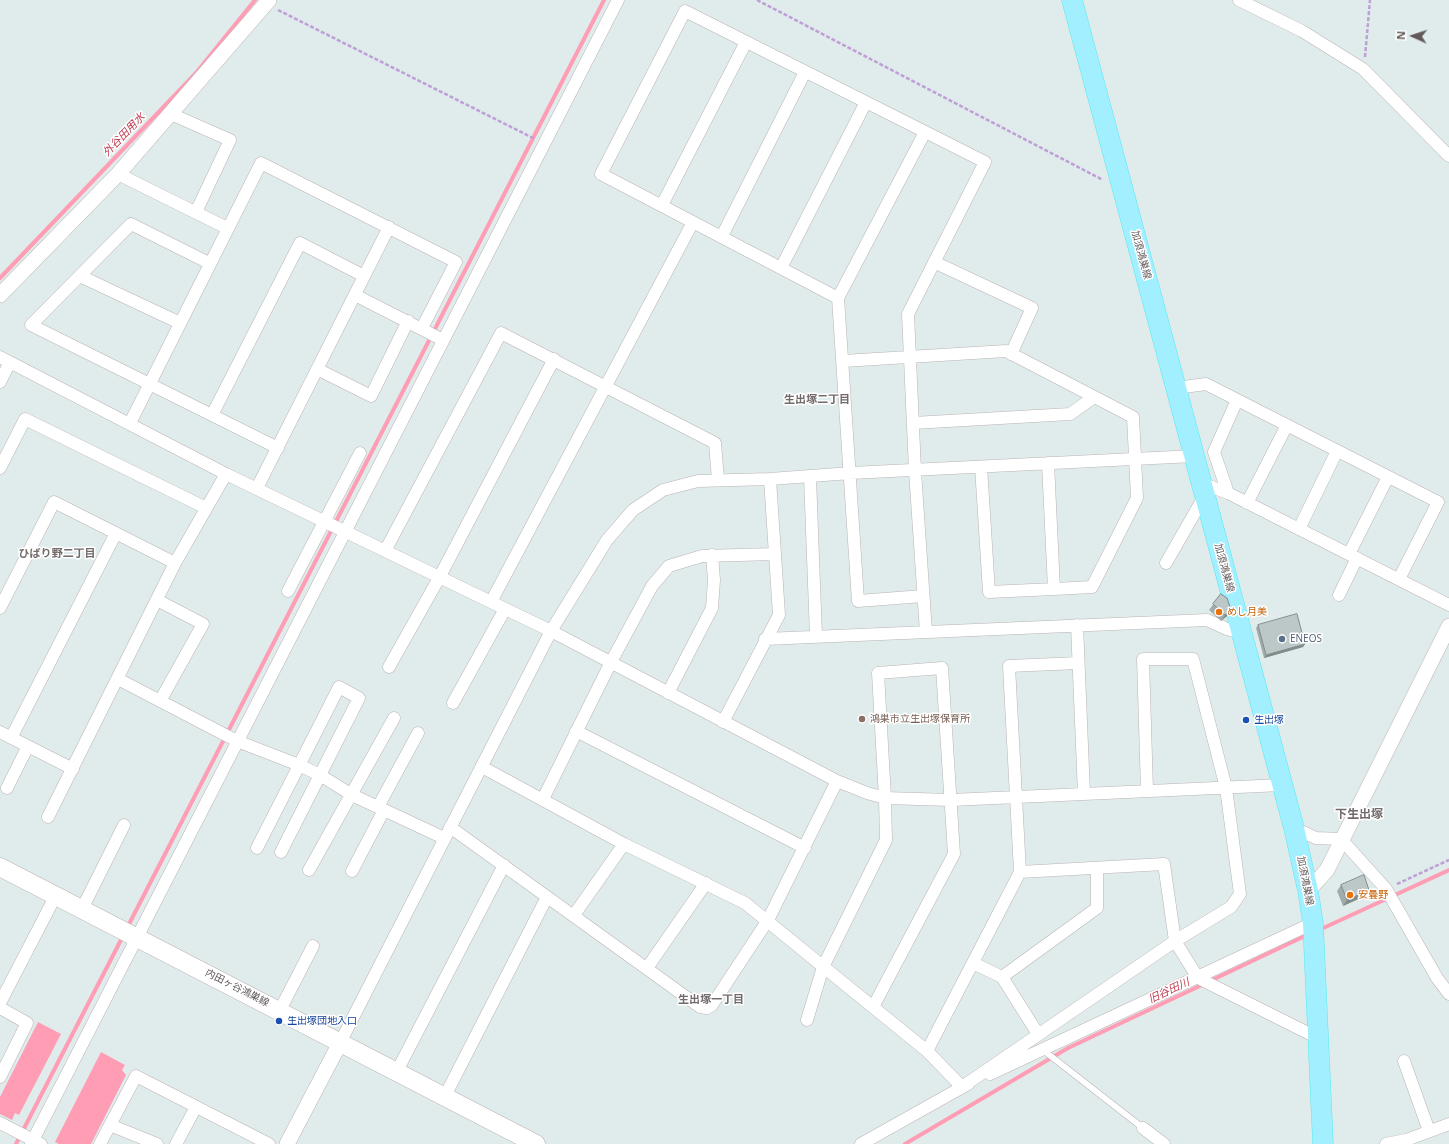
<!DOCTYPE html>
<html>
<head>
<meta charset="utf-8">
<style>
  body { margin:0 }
  #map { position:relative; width:1449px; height:1144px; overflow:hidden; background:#e0ebec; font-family:"Open Sans",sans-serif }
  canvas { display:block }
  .north { position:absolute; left:1393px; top:16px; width:40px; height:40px; -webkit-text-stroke:3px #fff; paint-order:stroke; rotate:273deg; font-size:11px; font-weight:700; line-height:16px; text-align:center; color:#61595a }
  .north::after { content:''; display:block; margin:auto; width:14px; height:18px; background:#61595a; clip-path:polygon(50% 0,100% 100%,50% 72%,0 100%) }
</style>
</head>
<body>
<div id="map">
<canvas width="1449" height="1144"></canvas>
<div class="north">N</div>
</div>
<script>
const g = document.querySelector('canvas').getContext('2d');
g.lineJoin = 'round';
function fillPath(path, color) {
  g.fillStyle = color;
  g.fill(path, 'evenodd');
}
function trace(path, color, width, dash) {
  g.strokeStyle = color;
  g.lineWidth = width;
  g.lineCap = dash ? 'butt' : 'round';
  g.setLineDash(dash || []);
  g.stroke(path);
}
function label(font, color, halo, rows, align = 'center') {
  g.font = font + ' "Open Sans","Noto Sans JP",sans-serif';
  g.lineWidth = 3;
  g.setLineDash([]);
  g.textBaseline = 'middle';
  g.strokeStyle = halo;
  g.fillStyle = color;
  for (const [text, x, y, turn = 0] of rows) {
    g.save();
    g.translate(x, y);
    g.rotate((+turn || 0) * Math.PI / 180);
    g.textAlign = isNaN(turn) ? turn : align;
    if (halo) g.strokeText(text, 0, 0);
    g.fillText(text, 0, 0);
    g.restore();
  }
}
const water = new Path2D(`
  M38,1022L61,1034L19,1115L15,1113L12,1120L0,1114V1097Z
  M101,1052L125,1065L122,1070L126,1075L91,1144H59L55,1142Z`);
const stream = new Path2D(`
  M0,278L196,73L255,0
  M127,928L604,0
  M1319,930L1449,870
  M1210,981L1307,935
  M16,1144L123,936
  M905,1144L1068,1048L1204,984`);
const path = new Path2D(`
  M757,0L1103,180
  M278,10L535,139
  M1365,57L1370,0
  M1397,884L1449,860`);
const service = new Path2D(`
  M1043,1050L1143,1128`);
const minor = new Path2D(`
  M1239,0L1302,31L1363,69L1449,156
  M171,114L230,140L196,212
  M118,174L227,228
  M662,205L746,42
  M722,236L805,72
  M934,262L1032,308L1011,354
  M209,263L131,224L31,325L278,448
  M781,268L866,102
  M80,276L180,323
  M355,295L443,340
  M838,298L601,174L685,11L985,162L908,314L915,471L926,632
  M0,357L226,474L551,631L837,781L867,793L885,798L951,800L1282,785
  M843,361L1006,351L1133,417L1137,498L1092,587L1054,589
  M317,369L371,396L408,321
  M0,382L10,362
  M1176,388L1206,384L1438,502L1399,579
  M212,415L300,243L364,276
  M130,423L261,163L456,262L422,328
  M913,423L1070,414L1094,397
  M981,467L989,592L1054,589L1048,463
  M0,468L25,419L206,508
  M810,477L816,637
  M1201,483L1228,493L1449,605
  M257,488L389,227
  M1228,493L1214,452L1237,400
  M1247,503L1287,425
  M1299,529L1337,451
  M385,551L501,333L715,443L718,480
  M1349,554L1388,477
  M1166,563L1205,495
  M288,591L360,453
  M1339,595L1357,558
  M923,596L858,601L838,298L925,132
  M157,600L203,624L160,701
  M491,602L693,222
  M0,608L54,502L175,563
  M1077,625L1084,794
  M765,639L1207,620L1227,629L1241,633
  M389,667L439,578L554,359
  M118,679L237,741L299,765L320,775L352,795L444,838
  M668,693L712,608L714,580L712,555
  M453,703L505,609
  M723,722L779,615L770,479
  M576,731L805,848
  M0,732L73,769
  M11,738L116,533
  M482,767L624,844L745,903L927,1051L962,1087
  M7,788L28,746
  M543,799L611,662L652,586L669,566L702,556L775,554
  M378,807L418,733
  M48,817L175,563L226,474
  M450,827L700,1007L707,1008L712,1005L768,920L837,781
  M1294,828L1316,838L1341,839L1386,889L1437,978L1449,994
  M257,848L339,687L359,698L281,852
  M309,870L394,718
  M352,871L384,810
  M1020,872L1164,864L1175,941L1198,978L1318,1038
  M82,909L124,825
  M574,915L624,844
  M973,963L1002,977L1038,1034
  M647,968L706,883
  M1002,977L1097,908V868
  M0,1003L56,895
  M0,1008L27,1023L0,1077
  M280,1010L313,946
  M807,1020L823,967L886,840L885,798L878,673L942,668L954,854L873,1007
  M341,1041L551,631L607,540L633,510L663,490L698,481L770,479L851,473L1194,456
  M927,1051L1020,872L1009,666L1078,663
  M1404,1061L1429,1131
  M397,1071L504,865
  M990,1074L1313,923
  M962,1087L1175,941L1231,907L1240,894L1226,788L1193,659H1143L1147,791
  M445,1096L547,897
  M0,1123L41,1144
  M110,1125L157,1144
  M1143,1128L1164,1144
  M31,1144L618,0
  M100,1144L136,1076L269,1144
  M176,1144L196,1107
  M861,1144L968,1084
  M1386,1144L1406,1140L1449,1124`);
const tertiary = new Path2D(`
  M0,295L118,174L269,0
  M1308,891L1327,870L1449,626
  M287,1144L341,1041`);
const secondary = new Path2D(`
  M0,867L536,1144`);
const primary = new Path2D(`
  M1072,0L1294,828L1308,891L1313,923L1323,1144`);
const wall = new Path2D(`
  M1221,594L1231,610L1227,616L1221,621L1209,610Z
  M1258,625L1305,644L1303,647L1264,658L1256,628Z
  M1341,885L1365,896L1343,906L1337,891Z`);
const shadedWall = new Path2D(`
  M1231,610L1227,616L1221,621L1225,615Z
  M1305,644L1303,647L1264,658L1266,655Z
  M1369,890L1365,896L1343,906L1347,900Z`);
const building = new Path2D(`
  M1221,594L1227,598L1231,610L1225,615L1213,604Z
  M1297,614L1305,644L1266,655L1258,625Z
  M1364,875L1369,890L1347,900L1341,885Z`);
const markers = [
  [1219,612,4,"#e8710a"],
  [1282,639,4,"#5c6f8a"],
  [862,719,4,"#8d6e63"],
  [1246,720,4,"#1a4fb4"],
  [1350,895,4,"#e8710a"],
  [279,1021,4,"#1a4fb4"]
];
const streetNames = [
  ["加須鴻巣線",1141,255,75],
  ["加須鴻巣線",1224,568,75],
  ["加須鴻巣線",1305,881,79],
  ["内田ヶ谷鴻巣線",237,988,27]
];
const foodNames = [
  ["めし月美",1227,612],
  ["安曇野",1358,895]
];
const serviceNames = [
  ["ENEOS",1290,639]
];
const educationNames = [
  ["鴻巣市立生出塚保育所",870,719]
];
const transitNames = [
  ["生出塚",1254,720],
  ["生出塚団地入口",287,1021]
];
const waterNames = [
  ["外谷田用水",124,135,-46],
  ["旧谷田川",1169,991,-25]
];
const neighbourhoodNames = [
  ["生出塚二丁目",817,400],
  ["ひばり野二丁目",57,554],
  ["生出塚一丁目",711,1000]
];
const quarterNames = [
  ["下生出塚",1359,815]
];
fillPath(water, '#ff9db4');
trace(stream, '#ff9db4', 4);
trace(service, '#bbb3b4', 7);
trace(minor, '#bbb3b4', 13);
trace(tertiary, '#bbb3b4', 16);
trace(secondary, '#bbb2b2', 19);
trace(primary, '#54e9f1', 21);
trace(path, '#bf9fd6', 2.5, [4, 2]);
trace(service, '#fff', 6);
trace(minor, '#fff', 12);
trace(tertiary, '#fff', 15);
trace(secondary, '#fff', 18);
trace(primary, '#a2efff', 20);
fillPath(wall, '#a2abab');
fillPath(shadedWall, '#848b8b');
fillPath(building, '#bcc7c7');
trace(building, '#848b8b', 1);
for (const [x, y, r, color] of markers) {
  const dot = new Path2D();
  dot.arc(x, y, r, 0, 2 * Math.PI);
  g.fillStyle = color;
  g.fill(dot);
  trace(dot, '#fff', 1.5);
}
label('10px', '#61595a', '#fff', streetNames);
label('10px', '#c56008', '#fff', foodNames, 'left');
label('10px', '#4e5e75', '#fff', serviceNames, 'left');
label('10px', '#785e54', '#fff', educationNames, 'left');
label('10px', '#164399', '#fff', transitNames, 'left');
label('italic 11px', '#c24055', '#fff', waterNames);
label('bold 11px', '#736a6b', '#fff', neighbourhoodNames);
label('bold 12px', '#736a6b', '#fff', quarterNames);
</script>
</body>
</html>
